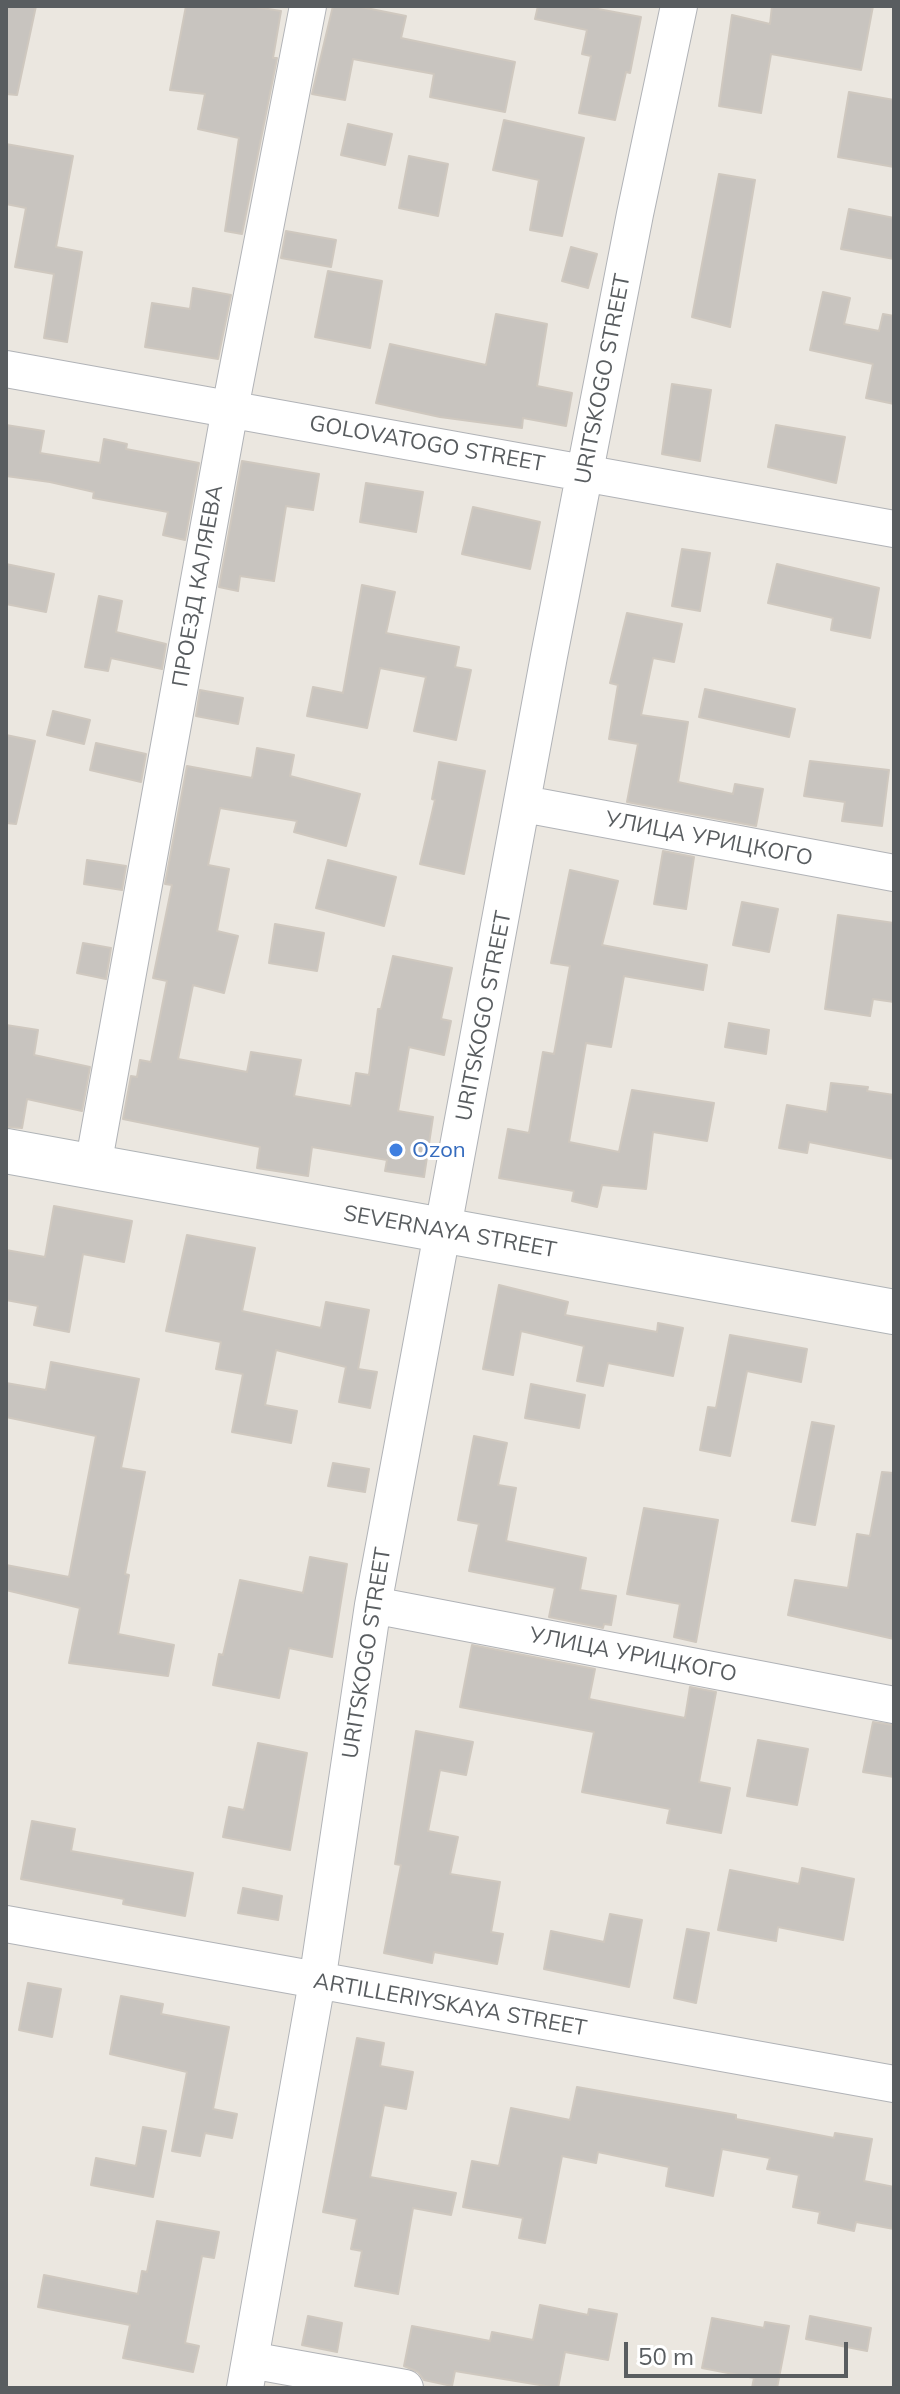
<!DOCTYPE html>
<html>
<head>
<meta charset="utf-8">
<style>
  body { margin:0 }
  #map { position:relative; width:900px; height:2394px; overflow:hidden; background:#ebe7e0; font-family:Mulish,sans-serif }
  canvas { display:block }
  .frame { position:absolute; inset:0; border:8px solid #595d60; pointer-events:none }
  .scale { position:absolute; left:624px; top:2342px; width:224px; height:36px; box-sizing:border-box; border:4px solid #595d60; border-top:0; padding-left:10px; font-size:24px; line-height:28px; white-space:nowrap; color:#595d60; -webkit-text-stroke:6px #fff; paint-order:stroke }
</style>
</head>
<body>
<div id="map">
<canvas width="900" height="2394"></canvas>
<div class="frame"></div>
<div class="scale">50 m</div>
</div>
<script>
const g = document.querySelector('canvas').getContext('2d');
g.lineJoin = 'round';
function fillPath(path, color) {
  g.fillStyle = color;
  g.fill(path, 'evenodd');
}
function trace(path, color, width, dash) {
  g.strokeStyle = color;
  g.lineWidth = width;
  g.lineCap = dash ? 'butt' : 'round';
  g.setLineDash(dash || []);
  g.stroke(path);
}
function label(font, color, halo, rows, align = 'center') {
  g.font = font + ' Mulish,sans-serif';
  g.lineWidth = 6;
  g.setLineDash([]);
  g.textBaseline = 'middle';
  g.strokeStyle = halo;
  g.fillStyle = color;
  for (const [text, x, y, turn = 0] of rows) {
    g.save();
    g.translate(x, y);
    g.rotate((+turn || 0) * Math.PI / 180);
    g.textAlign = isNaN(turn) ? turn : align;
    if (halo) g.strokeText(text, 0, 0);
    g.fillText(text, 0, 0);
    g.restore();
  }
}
const building = new Path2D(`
  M6,6H36L17,95L6,94Z
  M186,6H249L281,11L273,58H277L242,234L225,231L239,138L198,129L205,94L170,90Z
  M333,6H356L406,16L401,38L515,62L505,112L430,97L434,74L353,59L345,100L312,94Z
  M538,6H582L641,17L630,73L626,72L615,120L579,113L591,56L582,54L587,30L535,19Z
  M772,6H873L861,70L771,54L761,113L719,106L732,15L770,24Z
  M849,92L894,100V167L838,157Z
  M504,120L584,138L562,236L530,230L539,180L493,170Z
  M348,124L392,134L385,165L341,155Z
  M6,144L73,156L56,247L82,252L67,342L44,338L54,274L15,267L26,208L6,204Z
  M409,156L448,164L438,216L399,208Z
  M719,174L755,180L730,327L692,317Z
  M849,209L894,218V259L841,249Z
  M286,231L336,240L331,267L281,258Z
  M571,247L597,254L588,288L562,281Z
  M328,271L382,281L370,348L315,337Z
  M193,288L231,295L218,359L145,347L152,303L190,309Z
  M823,292L850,298L844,324L879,331L883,314L894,316V404L866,398L873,364L810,350Z
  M496,314L547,324L537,386L572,393L566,426L523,418L522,428L440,417L376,403L390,344L486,365Z
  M672,384L711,390L700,461L662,454Z
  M6,425L44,431L40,453L100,463L104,439L127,444L126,449L199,463L185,540L163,535L168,512L93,498L94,492L50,482L6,476Z
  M776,425L845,437L836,483L768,467Z
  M242,461L319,474L313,510L286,506L274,581L240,576L238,591L219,587Z
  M366,483L423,492L416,532L360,522Z
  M473,507L540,522L530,569L462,554Z
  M682,549L710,553L700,611L672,606Z
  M6,564L54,574L46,612L6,604Z
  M777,564L879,588L870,638L831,630L833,618L768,603Z
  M362,585L395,592L386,633L459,647L455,667L471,670L456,740L414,731L426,677L380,668L367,728L307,716L313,687L343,693Z
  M99,596L122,601L116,632L166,644L162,669L111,658L108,671L85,667Z
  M627,613L682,624L674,662L653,658L641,715L688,722L678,782L733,794L735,784L763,789L756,826L627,802L638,744L609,739L618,685L610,683Z
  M705,689L795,709L789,737L699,717Z
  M200,690L243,698L238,724L196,716Z
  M53,711L90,720L84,744L47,735Z
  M6,735L35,741L16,824L6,823Z
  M96,743L146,754L141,782L90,770Z
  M257,748L294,755L290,776L360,794L346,846L294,832L297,821L220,808L208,865L229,869L217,931L238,936L224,993L193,985L178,1059L247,1072L251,1052L301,1060L294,1096L351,1106L356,1073L369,1075L378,1009H381L393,956L452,968L441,1019L451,1021L444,1055L409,1047L398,1111L433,1117L424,1177L385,1171L387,1160L312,1147L308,1176L257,1168L260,1147L123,1119L131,1076L137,1077L140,1060L151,1062L167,981L153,978L172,885L165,884L187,766L252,778Z
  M810,761L889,770L882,826L842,821L845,802L804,796Z
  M439,762L485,771L464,874L420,864L435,800L432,799Z
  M663,851L694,857L686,909L654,904Z
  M87,860L126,866L122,890L84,884Z
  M328,860L396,877L384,926L316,908Z
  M570,870L618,881L602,945L707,965L703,990L624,976L611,1047L586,1043L569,1142L619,1152L632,1090L714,1103L707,1141L653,1132L646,1189L602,1185L597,1207L572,1201L574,1191L499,1178L508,1129L529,1133L543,1052L554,1054L570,966L551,963Z
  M742,902L778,909L769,952L733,945Z
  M838,915L894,923V1002L873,999L870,1016L825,1009Z
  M275,924L324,933L317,971L269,963Z
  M83,943L111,948L106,979L77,973Z
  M729,1023L769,1030L766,1054L725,1047Z
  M6,1025L38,1030L34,1055L90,1067L82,1111L27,1099L22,1128L6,1127Z
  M831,1083L868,1087L867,1091L894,1095V1159L809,1142L807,1153L779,1148L787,1105L827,1112Z
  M54,1206L132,1221L124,1262L83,1254L69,1332L34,1325L38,1306L6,1300V1250L45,1257Z
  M187,1235L255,1248L242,1311L321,1328L326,1302L369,1310L358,1369L377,1372L370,1408L339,1402L346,1367L276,1350L265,1405L297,1411L291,1443L232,1432L243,1374L216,1369L221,1342L166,1331Z
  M499,1285L568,1302L565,1315L657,1332L658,1323L683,1328L673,1376L608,1363L603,1386L577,1381L584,1346L521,1331L513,1375L483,1369Z
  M730,1335L807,1349L801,1382L747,1371L730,1456L700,1450L708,1407L716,1408Z
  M51,1362L139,1379L121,1468L145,1472L125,1574L129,1575L118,1634L174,1645L168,1676L69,1663L80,1608L6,1590V1565L69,1577L96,1436L6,1417V1383L46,1390Z
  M531,1384L585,1395L579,1428L525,1418Z
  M812,1422L834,1426L815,1525L792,1521Z
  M474,1436L507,1443L498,1485L516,1488L506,1541L586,1558L580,1590L616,1596L611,1625L604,1624L603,1628L549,1617L555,1588L469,1571L479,1524L458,1520Z
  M333,1463L369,1469L365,1492L328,1486Z
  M882,1472L894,1473V1639L788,1615L795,1580L848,1588L857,1534L870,1536Z
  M644,1508L718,1520L696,1642L674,1637L680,1604L627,1594Z
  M310,1557L347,1564L332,1657L289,1648L279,1698L213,1685L219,1654L223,1655L240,1580L303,1593Z
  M472,1645L595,1669L589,1699L685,1718L690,1687L716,1692L699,1782L730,1788L721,1833L667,1823L670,1809L582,1792L594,1732L460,1707Z
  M873,1722L894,1725V1777L863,1772Z
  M416,1731L473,1742L466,1775L440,1770L428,1831L458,1837L450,1874L500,1882L491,1932L503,1934L497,1964L434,1952L432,1963L384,1953L401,1865L395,1864Z
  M758,1740L808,1749L797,1805L747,1796Z
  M258,1743L307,1753L290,1850L223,1837L229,1807L244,1810Z
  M32,1821L75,1829L71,1851L193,1873L185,1916L123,1904L124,1899L21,1879Z
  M802,1868L854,1879L843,1940L778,1927L776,1941L718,1930L730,1870L799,1884Z
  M243,1888L282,1896L278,1920L238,1913Z
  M610,1914L642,1920L629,1987L544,1969L551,1931L604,1942Z
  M687,1929L709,1933L696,2003L674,1998Z
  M28,1983L61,1989L52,2037L19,2030Z
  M121,1996L163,2004L161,2014L229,2027L213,2109L237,2114L232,2138L205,2133L200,2156L172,2151L187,2072L110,2054Z
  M357,2038L384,2043L380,2066L413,2072L406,2109L384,2105L370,2177L456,2193L451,2215L413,2208L398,2294L355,2286L362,2251L351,2249L357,2219L323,2212Z
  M577,2087L736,2115V2119L834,2138L835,2133L872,2139L864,2181L894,2187V2229L856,2222L854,2231L818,2223L820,2212L793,2207L799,2175L767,2169L770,2158L722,2149L713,2196L666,2186L669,2167L598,2152L596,2163L562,2156L545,2243L519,2238L523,2218L463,2207L472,2161L499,2166L511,2108L570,2120Z
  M143,2127L166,2131L153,2197L91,2185L96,2158L136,2166Z
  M157,2221L219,2232L214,2258L202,2256L185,2343L199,2346L193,2372L123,2358L130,2325L38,2307L44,2275L138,2294L142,2271L147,2272Z
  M540,2305L588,2315L589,2309L617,2314L608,2360L565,2352L558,2388L455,2371L452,2386L424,2380L418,2372L404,2366L412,2326L490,2341L492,2332L533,2340Z
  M308,2316L342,2323L337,2352L302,2345Z
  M810,2316L871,2328L867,2351L806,2339Z
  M712,2318L764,2328L765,2322L789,2326L777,2388H752L754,2378L702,2368Z`);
const street = new Path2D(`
  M6,369L894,529
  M524,804L894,873
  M93,1166L230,409L308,6
  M373,1605L894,1705
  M6,1924L894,2084
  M250,2360L405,2388
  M245,2388L317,1982L373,1605L549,656L635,214L679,6`);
const secondary = new Path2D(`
  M6,1151L894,1312`);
const markers = [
  [396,1150,8,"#3f7fe0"]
];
const streetNames = [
  ["URITSKOGO STREET",603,379,-79],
  ["GOLOVATOGO STREET",427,444,10],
  ["ПРОЕЗД КАЛЯЕВА",198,586,-80],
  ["УЛИЦА УРИЦКОГО",709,839,11],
  ["URITSKOGO STREET",484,1016,-79],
  ["SEVERNAYA STREET",450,1232,10],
  ["URITSKOGO STREET",367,1653,-81],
  ["УЛИЦА УРИЦКОГО",633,1655,11],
  ["ARTILLERIYSKAYA STREET",450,2005,10]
];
const shopNames = [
  ["Ozon",412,1150]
];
fillPath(building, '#c8c4bf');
trace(building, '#cfc8bf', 2);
trace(street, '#b1b3b7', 38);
trace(secondary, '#b0b4b7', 46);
trace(street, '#fff', 36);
trace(secondary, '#fff', 44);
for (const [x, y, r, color] of markers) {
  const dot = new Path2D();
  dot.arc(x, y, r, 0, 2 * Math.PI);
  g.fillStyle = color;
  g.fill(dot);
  trace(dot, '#fff', 3);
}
label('22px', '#595d60', '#fff', streetNames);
label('22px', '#366cbe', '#fff', shopNames, 'left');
</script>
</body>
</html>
